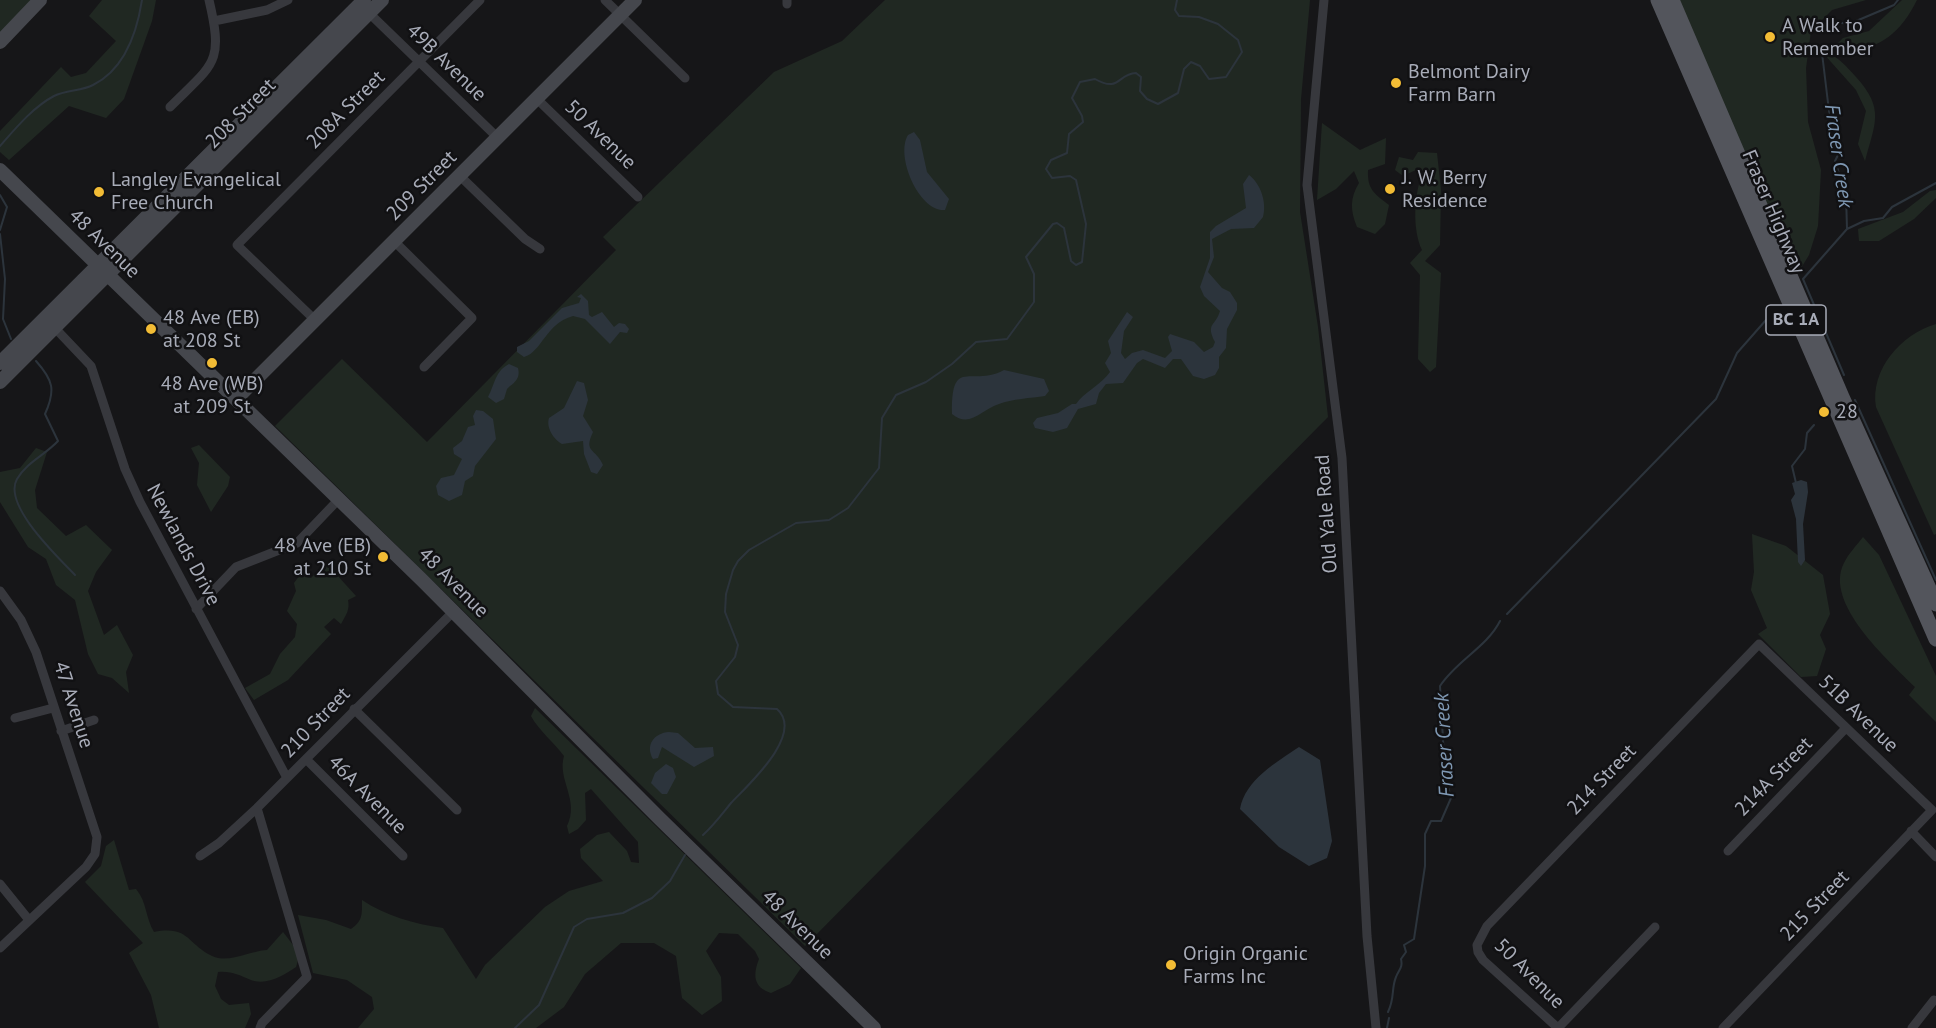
<!DOCTYPE html>
<html>
<head>
<meta charset="utf-8">
<style>
  body { margin:0 }
  canvas { display:block; background:#161618 }
</style>
</head>
<body>
<canvas width="1936" height="1028"></canvas>
<script>
const g = document.querySelector('canvas').getContext('2d');
g.lineJoin = 'round';
function fillPath(path, color) {
  g.fillStyle = color;
  g.fill(path, 'evenodd');
}
function trace(path, color, width, dash) {
  g.strokeStyle = color;
  g.lineWidth = width;
  g.lineCap = dash ? 'butt' : 'round';
  g.setLineDash(dash || []);
  g.stroke(path);
}
function label(font, color, halo, rows, align = 'center') {
  g.font = font + ' "PT Sans",sans-serif';
  g.lineWidth = 5;
  g.setLineDash([]);
  g.textBaseline = 'middle';
  g.strokeStyle = halo;
  g.fillStyle = color;
  for (const [text, x, y, turn = 0] of rows) {
    g.save();
    g.translate(x, y);
    g.rotate((+turn || 0) * Math.PI / 180);
    g.textAlign = isNaN(turn) ? turn : align;
    if (halo) g.strokeText(text, 0, 0);
    g.fillText(text, 0, 0);
    g.restore();
  }
}
const green = new Path2D(`
  M0,0H32L0,33Z
  M102,0H156L152,21L124,99L106,118L69,106L9,160L0,152V131L61,67L71,77L86,73L116,41L89,16Z
  M885,0H1310L1301,99L1300,212L1318,327L1328,417L805,946L275,426L342,359L427,442L616,250L603,237L774,72L842,41Z
  M1673,0H1866L1832,10L1811,31L1806,68L1808,122L1821,170L1818,226L1809,255L1795,278Z
  M1902,0H1917C1901,32 1881,49 1844,52L1837,44L1843,38L1869,31Z
  M1827,52C1840,59 1846,66 1856,77C1885,109 1875,123 1865,161L1858,144L1866,111L1856,90L1823,53Z
  M1322,123L1360,150L1386,138L1385,164L1368,170C1367,189 1374,194 1389,205L1385,224L1375,234L1357,227C1350,210 1350,198 1359,183L1354,171L1336,189L1317,200Z
  M1418,152L1437,153L1441,190L1440,245L1425,261L1441,273L1436,367L1430,372L1418,359L1420,275L1410,263L1422,250C1412,229 1414,193 1423,172L1420,168L1403,176L1395,170L1399,157L1413,160Z
  M1936,190V198L1914,219L1879,241H1859L1858,229L1903,212L1930,191Z
  M1936,324V534L1934,535L1876,407C1870,370 1901,334 1936,324Z
  M199,445L230,477L228,486L211,512L197,485L199,463L191,448Z
  M36,448L47,452L35,490L37,508L66,536L86,525L112,550L96,572L88,591L104,635L117,625L133,655L126,672L129,693L112,678L98,674L88,654L75,600L56,585L46,559L28,547L0,502V472L20,468Z
  M1752,534L1786,546L1823,575L1830,614L1820,635L1826,649L1817,676L1801,677L1758,634L1767,628L1751,590L1754,572Z
  M1863,537L1879,555L1936,676V722L1909,695L1915,687C1889,661 1823,603 1844,563C1848,554 1857,545 1863,537Z
  M326,563L356,596L348,600C350,610 346,615 341,624L334,618L324,627L331,634L288,680L254,700L245,688L270,674L280,654L295,637L297,624L287,611L296,591L294,583L300,575L311,578Z
  M535,708L801,968L790,984L771,993C753,987 753,975 759,959L755,951L738,934L719,933L706,951L721,977L722,1001L702,1015L682,998L676,956L654,943H621L585,974L564,1007L536,1028H358L374,1009L372,997L347,980L313,973L298,915L326,920L351,929C363,921 362,914 362,900C386,916 414,924 443,928L476,979L485,965L545,907L569,891L603,881L581,858L580,849L597,835L609,832L627,851L631,862L639,863L638,842L591,789L585,793L586,820L578,829L569,834L567,826C580,800 557,780 564,756C554,742 539,731 531,716Z
  M114,840L129,890L136,889C147,902 145,917 154,932C189,925 187,944 212,956C229,964 249,951 267,950L283,932L300,954L296,967C284,975 267,986 251,980C238,975 233,971 218,972L215,986L221,999L229,1005L249,1003L251,1014L245,1028H159L151,995L129,953L143,943L85,882L101,866L106,846Z`);
const water = new Path2D(`
  M914,132L920,140L927,172L949,199L945,210C919,212 895,156 908,135Z
  M1249,175C1261,184 1267,203 1263,217L1254,228L1231,229L1212,239L1214,257L1208,272L1222,288L1230,292L1237,303V310L1227,329L1226,348L1219,357V368L1215,375L1204,379L1193,376L1181,359H1173L1165,368L1143,359L1137,363L1123,383L1106,384L1099,393L1096,404L1078,409L1067,428L1053,432L1035,428L1033,423L1037,418L1058,413L1072,404H1076C1083,393 1102,384 1110,372L1105,363L1111,353L1108,341L1127,312L1133,317L1124,331L1121,353L1125,359L1132,353L1143,350L1165,358L1172,351L1168,337L1170,334L1194,342L1204,352L1213,347L1215,342C1205,323 1216,326 1220,311L1204,296L1200,287L1210,258V232L1216,226L1246,208L1243,184Z
  M581,294L588,301L589,315L592,317L602,312L614,327L619,323L625,324L629,329L627,333L620,332L610,344L585,319L573,316C545,324 542,352 524,357L517,352V347L529,341L562,308L579,303L581,298L577,297Z
  M509,364L518,368C521,380 513,383 507,389L504,399L496,403L488,397C495,384 495,371 509,364Z
  M1004,370L1044,379L1049,391L1045,396C1031,398 1012,399 999,404C982,409 970,429 952,414C951,355 971,388 1004,370Z
  M577,381L584,383L588,400L583,416L593,432C583,453 596,448 603,465L597,474L591,472L584,454L583,441L562,444C553,439 546,427 549,418L564,408Z
  M476,410L483,411L493,419L496,439L475,466L473,476L465,481L462,495L449,501L438,495L436,486L441,478L454,475L462,459L454,454L453,448L462,441L468,427L475,425L473,416Z
  M1801,480L1807,482L1808,492L1803,524L1805,560L1801,566L1798,562L1796,519L1791,500L1795,494L1792,483Z
  M669,732L678,733L695,748L713,747L714,756L694,767L662,747L658,758L653,759C645,745 654,733 669,732Z
  M1299,747L1320,760L1332,841L1327,858L1309,866L1279,847L1240,809C1245,780 1277,762 1299,747Z
  M666,764L673,768L676,777L667,794H662L651,783L655,773Z`);
const stream = new Path2D(`
  M1829,24L1835,22L1849,24L1894,5L1898,0
  M1822,53L1829,111L1835,130L1838,155L1835,161L1846,195L1847,229L1803,279L1844,375
  M0,146C15,129 33,107 54,96C66,90 82,91 93,85C125,69 137,32 142,0
  M0,195L7,207L0,230
  M1847,229L1864,221L1883,218L1892,207L1936,183
  M0,234L5,279L3,319L11,339
  M36,361C53,380 56,390 45,414L58,441C45,455 27,462 17,479C2,505 59,558 75,575
  M1855,400L1936,580
  M1796,483L1792,466L1805,449L1807,433L1814,425
  M1507,614L1716,399L1737,353L1766,320
  M703,835C714,825 722,814 731,803C748,785 805,734 777,709L733,707L718,694L716,681L735,657L738,645L725,612L726,594L733,570L738,561L749,550L796,523L829,520L848,508L879,468L882,418L896,395L926,382L952,364L976,342L1007,339L1034,302V274L1026,257L1053,224L1057,223L1064,228L1071,261L1076,265L1082,262L1086,224L1076,180L1070,176L1052,178L1046,169L1051,160L1067,153L1069,134L1083,122L1082,116L1072,98L1080,82L1095,79C1120,93 1117,74 1136,73L1141,77L1140,91L1147,99L1158,104L1178,93L1184,69L1191,62L1200,66L1209,79L1226,77L1242,52L1238,40L1218,24L1199,17L1179,16L1175,10L1177,0
  M1388,1012C1395,998 1391,989 1396,977C1399,969 1403,968 1401,959L1406,952L1404,945L1414,939L1425,866V834L1431,821H1441L1451,798L1445,775L1440,686C1456,661 1487,647 1500,621
  M515,1028L539,1005L574,927L587,919L623,913L652,898L670,881L685,855
  M1387,1028L1389,1018`);
const street = new Path2D(`
  M605,0L685,78
  M1324,0L1307,185L1342,458L1367,936L1376,1028
  M787,4V0
  M369,13L498,138
  M214,21L267,10L288,0
  M537,99L638,197
  M170,107C214,63 224,64 209,0
  M460,176L525,239L540,249
  M394,241L472,318L424,367
  M315,320L237,245L480,0
  M55,328L91,366L125,469L140,502L287,778
  M0,591L21,620L36,652L97,837L95,854L86,867L0,948
  M196,609L236,567L297,543L339,499
  M354,709L457,810
  M15,718L53,708
  M61,731L94,720
  M306,759L403,856
  M257,808L307,977L262,1023L260,1028
  M1911,831L1936,857
  M1728,851L1846,728
  M200,856L219,843L257,808L454,611
  M0,884L29,920
  M1558,1028L1483,960L1478,952L1477,945L1487,926L1759,644L1932,810L1723,1028
  M1558,1028L1655,927
  M1912,1028L1934,1000`);
const secondary = new Path2D(`
  M0,42L40,0
  M0,170L422,580L660,819L874,1028
  M0,363L364,0
  M0,382L382,0
  M237,398L635,0`);
const primary = new Path2D(`
  M1658,0L1936,639
  M1672,0L1842,397L1936,604`);
const markers = [
  [1770,37,6,"#f2bc35"],
  [1396,83,6,"#f2bc35"],
  [1390,189,6,"#f2bc35"],
  [99,192,6,"#f2bc35"],
  [151,329,6,"#f2bc35"],
  [212,363,6,"#f2bc35"],
  [1824,412,6,"#f2bc35"],
  [383,557,6,"#f2bc35"],
  [1171,965,6,"#f2bc35"]
];
const shields = [
  [1796,320,60]
];
const shieldNames = [
  ["BC 1A",1796,320]
];
const poiNames = [
  ["A Walk to",1782,26],
  ["Remember",1782,49],
  ["Belmont Dairy",1408,72],
  ["Farm Barn",1408,95],
  ["J. W. Berry",1402,178],
  ["Residence",1402,201],
  ["Langley Evangelical",111,180],
  ["Free Church",111,203],
  ["48 Ave (EB)",163,318],
  ["at 208 St",163,341],
  ["48 Ave (WB)",212,384,"center"],
  ["at 209 St",212,407,"center"],
  ["28",1836,412],
  ["48 Ave (EB)",371,546,"right"],
  ["at 210 St",371,569,"right"],
  ["Origin Organic",1183,954],
  ["Farms Inc",1183,977]
];
const streetNames = [
  ["49B Avenue",446,63,44],
  ["208A Street",346,110,-45],
  ["208 Street",241,114,-45],
  ["50 Avenue",600,135,44],
  ["209 Street",422,186,-45],
  ["Fraser Highway",1773,212,67],
  ["48 Avenue",104,244,44],
  ["Old Yale Road",1327,514,-94],
  ["Newlands Drive",183,545,62],
  ["48 Avenue",453,583,45],
  ["47 Avenue",73,705,72],
  ["51B Avenue",1858,714,44],
  ["210 Street",316,723,-46],
  ["214A Street",1774,777,-46],
  ["214 Street",1602,780,-46],
  ["46A Avenue",367,795,45],
  ["215 Street",1815,906,-46],
  ["48 Avenue",797,925,44],
  ["50 Avenue",1529,974,45]
];
const waterNames = [
  ["Fraser Creek",1838,156,82],
  ["Fraser Creek",1445,745,-93]
];
fillPath(green, '#202822');
fillPath(water, '#2c343c');
trace(stream, '#2c343c', 2);
trace(street, '#37383d', 9);
trace(secondary, '#45474d', 14);
trace(primary, '#53555c', 15);
for (const [x, y, r, color] of markers) {
  const dot = new Path2D();
  dot.arc(x, y, r, 0, 2 * Math.PI);
  g.fillStyle = color;
  g.fill(dot);
  trace(dot, '#111113', 2);
}
for (const [x, y, w] of shields) {
  const box = new Path2D();
  box.roundRect(x - w / 2, y - 15, w, 30, 4.5);
  g.fillStyle = '#111113';
  g.fill(box);
  trace(box, '#a8acb8', 1.5);
}
label('bold 18px', '#a8acb8', null, shieldNames);
label('20px', '#a8acb8', '#111113', poiNames, 'left');
label('20px', '#a8acb8', '#111113', streetNames);
label('italic 21px', '#7f98b3', '#111113', waterNames);
</script>
</body>
</html>
